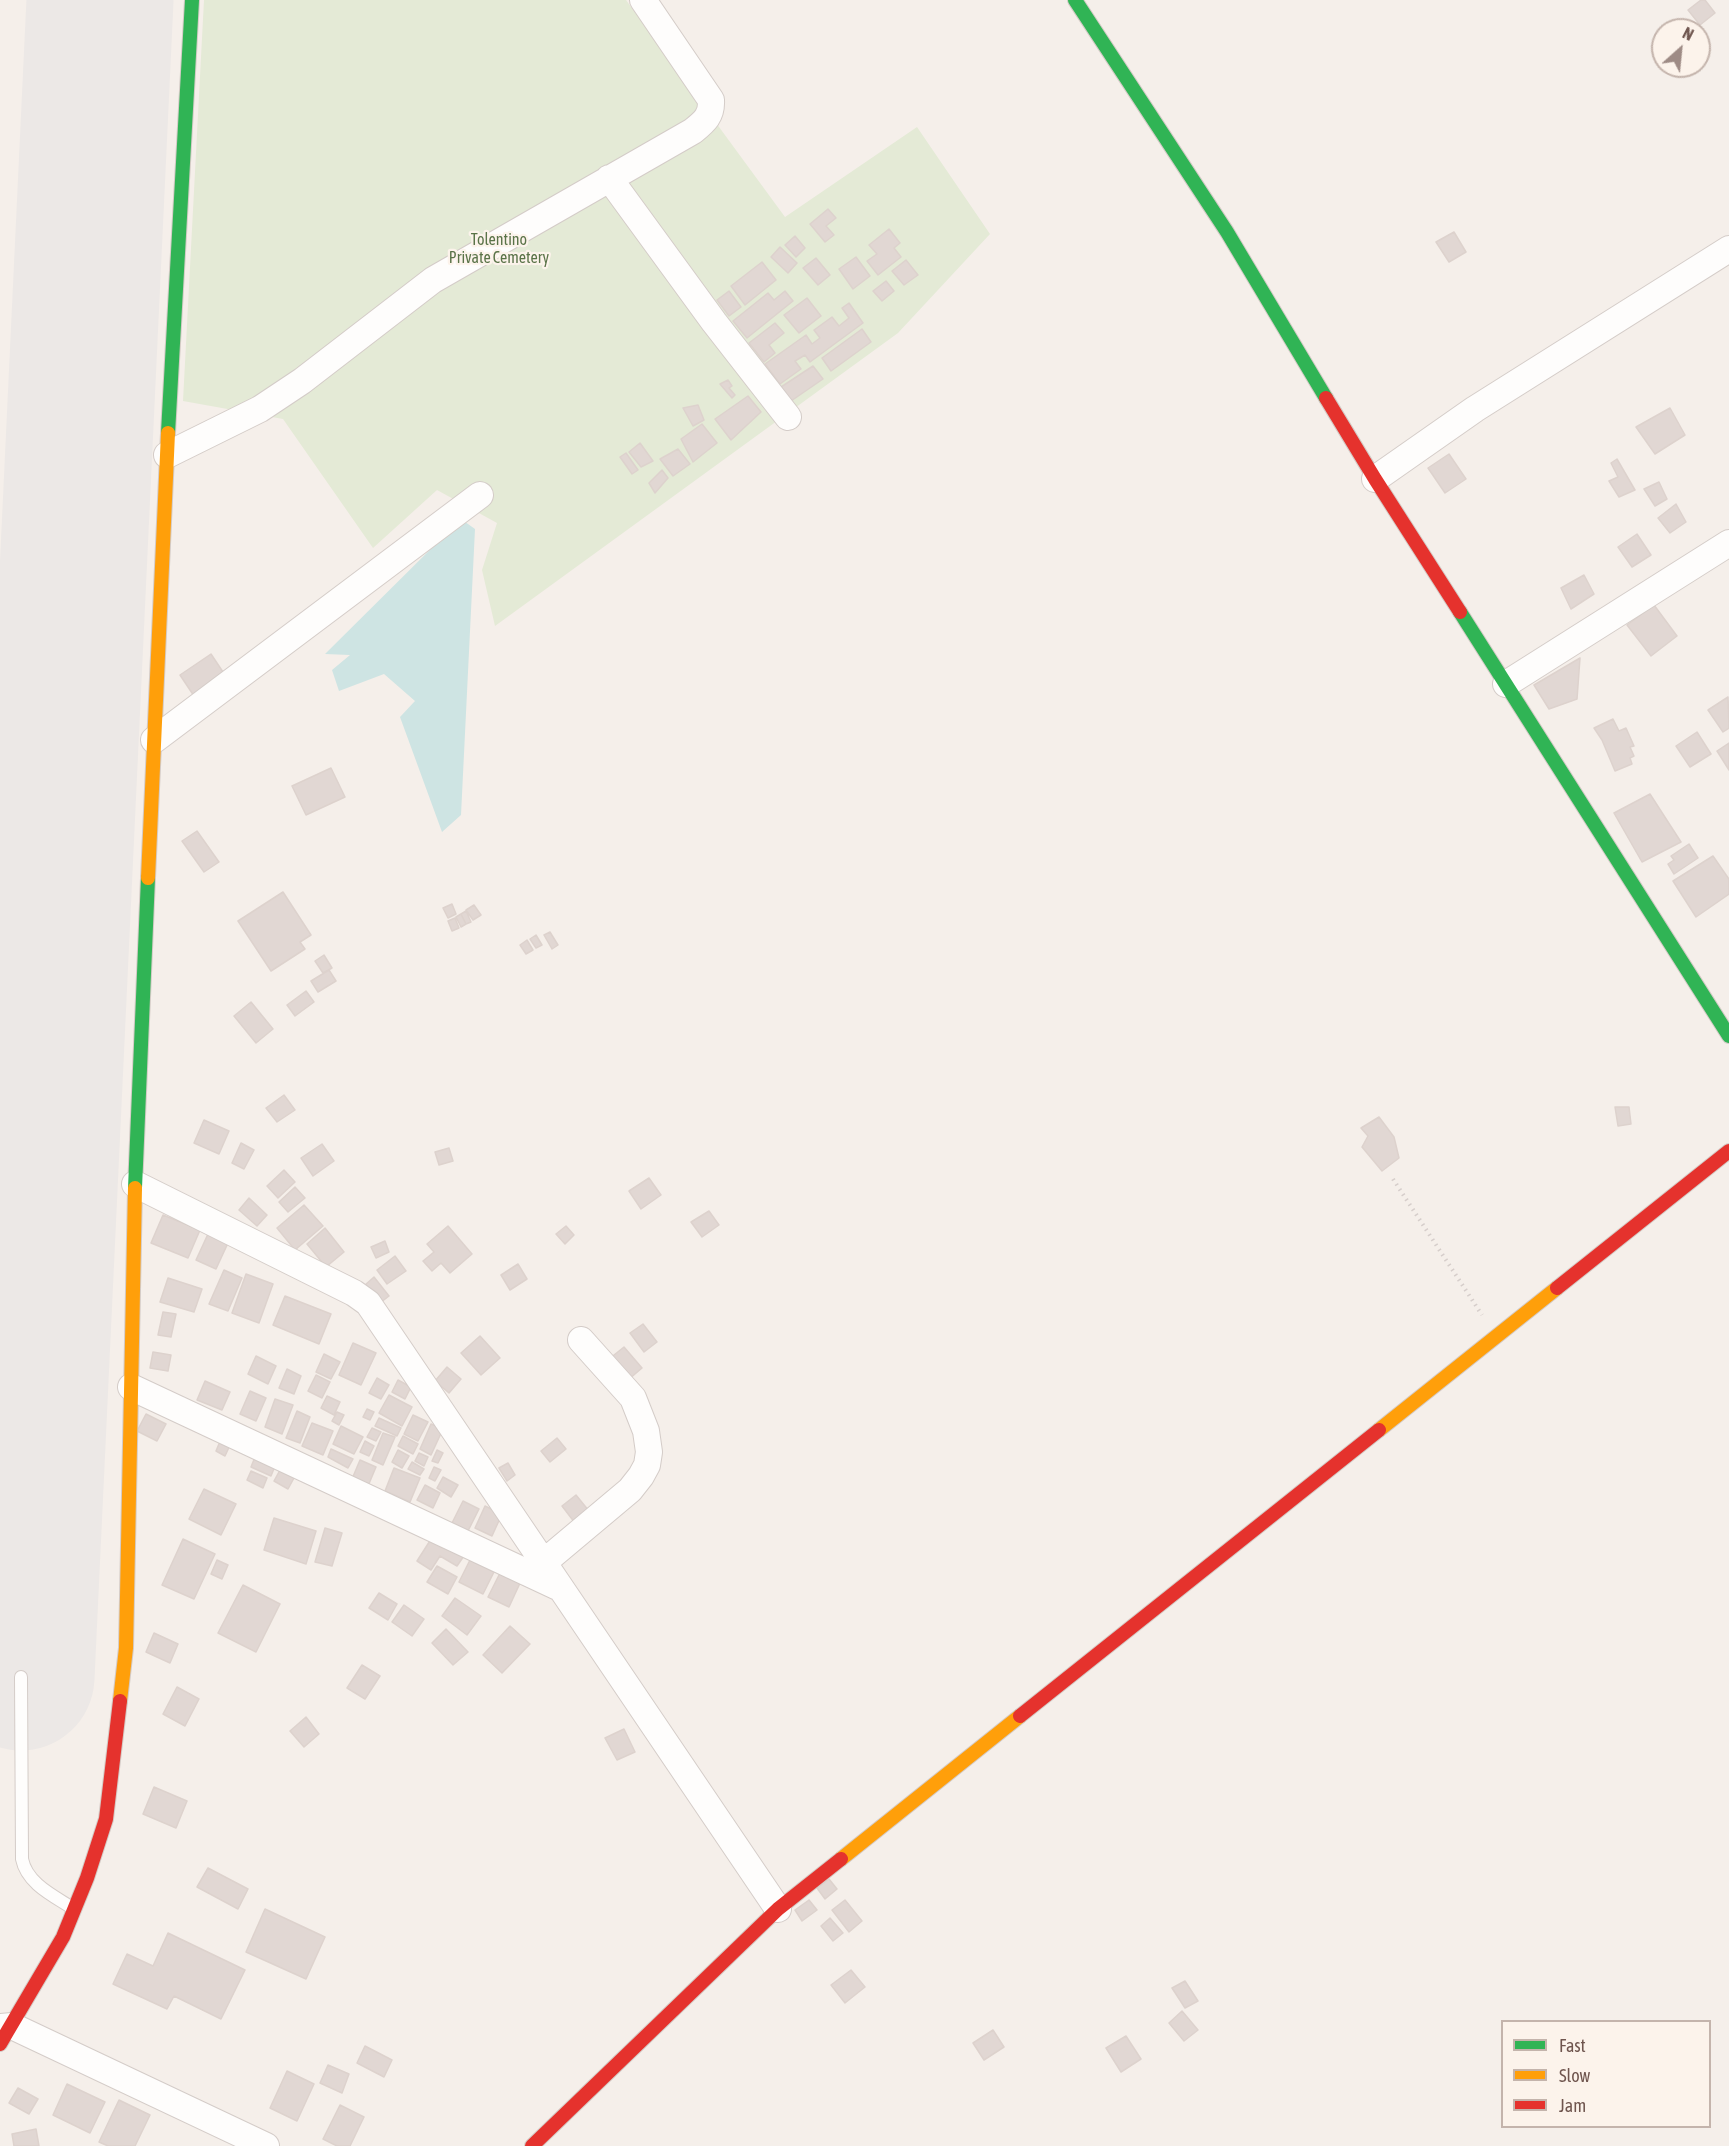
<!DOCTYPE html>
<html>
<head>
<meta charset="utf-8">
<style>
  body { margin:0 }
  #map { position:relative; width:1729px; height:2146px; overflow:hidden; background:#f5efea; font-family:"Asap Condensed",sans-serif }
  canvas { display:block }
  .legend { position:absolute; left:1501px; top:2020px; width:210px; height:108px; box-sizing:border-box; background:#fcf3eb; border:2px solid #c4b4ac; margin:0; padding:8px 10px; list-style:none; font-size:18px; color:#6f554e }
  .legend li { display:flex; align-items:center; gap:12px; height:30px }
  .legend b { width:30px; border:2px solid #c4b4ac }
  .north { position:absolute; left:1651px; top:18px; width:60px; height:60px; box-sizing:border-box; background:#fcf3eb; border:2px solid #c4b4ac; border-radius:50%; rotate:27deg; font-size:16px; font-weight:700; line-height:24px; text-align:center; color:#6f554e }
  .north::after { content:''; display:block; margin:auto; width:21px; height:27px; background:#9e8b85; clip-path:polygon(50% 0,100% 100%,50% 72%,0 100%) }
</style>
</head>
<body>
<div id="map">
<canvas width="1729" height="2146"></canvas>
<ul class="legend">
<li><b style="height:8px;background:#30b455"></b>Fast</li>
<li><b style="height:8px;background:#ff9f0a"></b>Slow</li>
<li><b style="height:8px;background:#e5322d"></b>Jam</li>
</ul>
<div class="north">N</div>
</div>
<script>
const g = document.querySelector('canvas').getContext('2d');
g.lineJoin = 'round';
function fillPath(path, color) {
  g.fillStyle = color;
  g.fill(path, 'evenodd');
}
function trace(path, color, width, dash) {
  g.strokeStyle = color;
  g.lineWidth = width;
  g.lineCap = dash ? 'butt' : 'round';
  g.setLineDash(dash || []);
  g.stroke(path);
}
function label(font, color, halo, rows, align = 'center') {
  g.font = font + ' "Asap Condensed",sans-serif';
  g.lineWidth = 4.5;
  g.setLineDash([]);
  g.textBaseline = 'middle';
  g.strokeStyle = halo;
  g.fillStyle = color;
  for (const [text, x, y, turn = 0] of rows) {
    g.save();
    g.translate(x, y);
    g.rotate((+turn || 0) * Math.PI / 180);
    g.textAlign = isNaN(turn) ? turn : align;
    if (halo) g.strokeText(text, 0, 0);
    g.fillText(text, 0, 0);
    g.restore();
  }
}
const green = new Path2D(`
  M204,0H626L785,217L917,127L990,234L898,333L495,626L482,570L497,523L437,490L373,548L283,419L183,401Z`);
const water = new Path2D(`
  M461,519L475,529L461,815L442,832L400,717L415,701L384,674L339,691L332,670L350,655L325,654Z`);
const runway = new Path2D(`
  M21,1677L100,0`);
const building = new Path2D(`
  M1701,0H1705L1715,13L1700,25L1688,10Z
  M828,209L836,218L826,226L834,235L825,242L810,224Z
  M889,229L900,243L894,248L901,257L878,275L867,261L877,254L869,245Z
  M1454,232L1466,252L1449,262L1436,242Z
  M795,236L805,248L796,257L785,245Z
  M780,247L797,263L788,273L771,257Z
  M856,257L870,276L853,289L839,269Z
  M816,258L830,275L818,285L803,268Z
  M906,260L918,275L904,285L892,271Z
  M762,262L776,280L745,305L731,286Z
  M886,281L894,291L882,301L873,291Z
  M729,291L741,307L729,316L717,300Z
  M785,291L793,301L747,338L733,321L768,293L774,300Z
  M807,298L821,316L799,333L784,315Z
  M849,303L863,323L810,362L805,355L795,361L801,369L780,384L765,364L806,335L812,344L820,338L814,330L832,317L839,326L849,318L842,308Z
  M775,323L784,333L769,345L775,353L764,362L749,343Z
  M862,329L871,342L831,371L822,358Z
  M813,366L823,379L791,401L781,387Z
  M728,380L732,386L729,388L735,395L732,398L720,384Z
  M748,396L761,412L731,440L715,419Z
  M698,405L704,420L693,426L683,408Z
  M1670,408L1685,435L1655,454L1636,427Z
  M702,424L717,443L693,462L681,439Z
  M640,443L653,461L641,467L629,452Z
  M678,449L690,464L673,476L660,459Z
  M626,453L638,470L632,474L620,457Z
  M1449,454L1466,479L1445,493L1428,468Z
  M1617,459L1635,490L1619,497L1609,481L1618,477L1611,463Z
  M662,470L668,478L655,493L649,483Z
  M1659,482L1667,499L1655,506L1644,489Z
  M1676,504L1686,522L1670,533L1658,518Z
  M1637,534L1651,555L1632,567L1618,547Z
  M1584,575L1594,594L1571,609L1561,588Z
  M1654,605L1677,636L1651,656L1627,625Z
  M211,654L227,678L196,699L180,675Z
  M1580,658L1577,699L1549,709L1534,685Z
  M1728,697L1729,728L1723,732L1708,710Z
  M1613,719L1619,731L1626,728L1634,746L1630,747L1634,756L1630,758L1632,764L1615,771L1602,740L1594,728Z
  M1697,732L1711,754L1690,767L1676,746Z
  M1729,743V770L1717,751Z
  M331,768L345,797L306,815L292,786Z
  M1650,794L1681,842L1642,862L1614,813Z
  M197,831L219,862L204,872L182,841Z
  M1689,844L1698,858L1674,874L1668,864L1674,860L1671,856Z
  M1713,856L1729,879V894L1696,917L1673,881Z
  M283,892L311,935L300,942L305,949L271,971L238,921Z
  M452,904L456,914L448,918L443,908Z
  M474,905L481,915L473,920L466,910Z
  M466,911L471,922L466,924L461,914Z
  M461,914L466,924L461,927L456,917Z
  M455,918L459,928L452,931L448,921Z
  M550,932L558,945L552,949L544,935Z
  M536,935L542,945L536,948L530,939Z
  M527,940L533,950L526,954L520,945Z
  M324,955L332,968L323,973L315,961Z
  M329,970L336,981L318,992L311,981Z
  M306,991L314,1002L295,1016L287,1005Z
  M251,1002L273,1029L256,1043L234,1016Z
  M284,1095L295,1110L277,1122L266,1108Z
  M1615,1107H1629L1631,1124L1618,1126Z
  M1379,1117L1394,1137L1399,1158L1382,1171L1362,1147L1368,1136L1361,1128Z
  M204,1120L229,1131L219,1154L194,1143Z
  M241,1143L254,1150L244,1169L232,1163Z
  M322,1144L334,1161L313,1176L301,1158Z
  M449,1148L453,1161L439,1165L435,1152Z
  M284,1170L295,1182L278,1198L267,1186Z
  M649,1178L661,1195L641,1209L629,1191Z
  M295,1187L305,1198L288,1212L279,1202Z
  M249,1198L267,1215L257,1226L239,1210Z
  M304,1205L323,1226L295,1250L277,1228Z
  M709,1211L719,1225L702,1237L691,1222Z
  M163,1215L200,1230L188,1258L151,1243Z
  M448,1226L472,1254L450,1273L441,1263L432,1271L423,1261L434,1252L427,1244Z
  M566,1226L574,1235L565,1244L556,1234Z
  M325,1228L344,1252L326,1267L307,1244Z
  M208,1234L228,1243L216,1269L196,1260Z
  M385,1241L389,1252L376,1258L371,1247Z
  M395,1256L406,1271L387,1284L377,1270Z
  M518,1264L527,1279L510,1290L501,1275Z
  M224,1270L242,1278L228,1311L209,1304Z
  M246,1274L273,1284L259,1323L232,1313Z
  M374,1277L389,1296L380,1303L365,1285Z
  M168,1278L202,1289L194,1312L160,1302Z
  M285,1296L331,1314L319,1344L273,1325Z
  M163,1312L176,1314L171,1337L158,1335Z
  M643,1324L657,1342L644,1352L630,1333Z
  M480,1336L500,1358L481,1375L461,1353Z
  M353,1343L376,1353L361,1385L339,1375Z
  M624,1347L642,1368L628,1380L609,1359Z
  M153,1352L171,1355L168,1371L150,1368Z
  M324,1354L340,1362L331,1379L316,1372Z
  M256,1356L276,1366L268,1384L248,1374Z
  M447,1367L461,1379L449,1393L435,1381Z
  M287,1369L301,1376L294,1394L279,1388Z
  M316,1375L330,1382L322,1398L308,1391Z
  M377,1378L389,1385L381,1399L369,1393Z
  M398,1380L411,1387L405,1399L392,1392Z
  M205,1381L230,1392L222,1410L197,1400Z
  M250,1391L266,1398L256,1421L240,1414Z
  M389,1395L412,1407L402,1426L379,1413Z
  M327,1396L340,1402L334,1415L321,1408Z
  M275,1399L293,1405L282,1434L265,1427Z
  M367,1409L374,1412L370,1420L363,1417Z
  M297,1411L310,1417L300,1443L286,1438Z
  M337,1412L344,1415L339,1425L332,1421Z
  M146,1414L166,1424L157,1441L137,1431Z
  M413,1415L428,1422L418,1441L404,1434Z
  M379,1418L401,1428L397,1436L375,1426Z
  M312,1423L333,1431L323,1455L302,1446Z
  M431,1424L443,1429L431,1455L420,1449Z
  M341,1426L363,1437L354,1454L333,1444Z
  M372,1428L381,1432L376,1441L367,1437Z
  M383,1433L395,1437L383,1465L372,1460Z
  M403,1436L418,1444L413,1454L398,1446Z
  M557,1438L566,1449L550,1462L541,1451Z
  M221,1439L231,1443L225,1456L216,1451Z
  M365,1441L374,1446L369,1456L360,1452Z
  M331,1449L353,1459L348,1468L328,1457Z
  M398,1450L409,1456L402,1468L392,1462Z
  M437,1450L443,1453L438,1463L432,1461Z
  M419,1453L428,1457L424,1466L415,1461Z
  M255,1457L275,1466L271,1476L251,1467Z
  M360,1460L376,1467L368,1486L352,1479Z
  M412,1462L424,1469L420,1475L408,1469Z
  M508,1463L515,1475L507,1481L499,1468Z
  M434,1467L441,1470L435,1481L429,1478Z
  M394,1468L420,1478L410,1502L385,1491Z
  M280,1470L294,1478L288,1489L274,1481Z
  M251,1471L267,1478L263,1488L247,1480Z
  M443,1477L458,1485L451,1497L437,1488Z
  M425,1485L440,1493L433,1508L417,1500Z
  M204,1489L236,1504L221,1535L189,1519Z
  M576,1495L589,1511L575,1523L562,1506Z
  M463,1501L479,1509L468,1531L452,1523Z
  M485,1506L502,1514L492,1536L475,1528Z
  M274,1518L316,1531L306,1564L264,1550Z
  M325,1528L342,1533L332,1566L315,1562Z
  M435,1533L466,1553L457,1566L440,1556L431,1570L417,1561Z
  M183,1539L215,1554L194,1599L162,1585Z
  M217,1560L228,1565L222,1579L211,1574Z
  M470,1560L494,1572L483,1594L459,1582Z
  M437,1566L457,1577L448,1594L427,1582Z
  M501,1571L521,1581L509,1607L488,1597Z
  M243,1585L280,1604L256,1652L218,1633Z
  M379,1593L397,1604L388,1620L369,1608Z
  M455,1598L481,1616L467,1635L442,1616Z
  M404,1605L424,1619L412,1636L392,1622Z
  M510,1626L530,1644L502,1673L483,1655Z
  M446,1629L468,1652L453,1665L432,1643Z
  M154,1633L178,1644L170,1663L146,1652Z
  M362,1665L380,1676L365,1699L347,1688Z
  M177,1687L199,1699L185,1726L163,1714Z
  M306,1717L319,1734L304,1747L290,1731Z
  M624,1729L635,1752L617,1760L605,1738Z
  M154,1787L187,1801L176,1828L143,1814Z
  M208,1868L248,1889L238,1909L197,1887Z
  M829,1879L837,1889L825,1899L817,1888Z
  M809,1900L817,1910L802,1921L795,1910Z
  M845,1900L862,1921L849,1932L832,1910Z
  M265,1909L325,1937L306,1979L246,1952Z
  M830,1918L843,1933L833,1941L821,1926Z
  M168,1933L245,1970L221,2019L174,1996L167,2009L113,1984L127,1954L153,1966Z
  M851,1970L865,1987L845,2003L831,1985Z
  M1185,1981L1198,2001L1185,2008L1172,1988Z
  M1182,2011L1198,2030L1184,2041L1169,2023Z
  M993,2030L1004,2047L984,2060L973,2043Z
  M1126,2036L1141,2059L1121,2072L1106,2048Z
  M365,2046L392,2060L384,2077L357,2063Z
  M328,2065L349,2074L342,2093L320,2083Z
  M287,2071L314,2084L297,2121L270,2108Z
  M67,2084L105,2102L90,2133L53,2115Z
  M18,2088L38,2099L29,2114L9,2103Z
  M119,2100L150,2115L135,2146H108L99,2142Z
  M340,2105L364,2117L350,2146H337L323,2139Z
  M36,2129L39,2146H14L12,2134Z`);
const path = new Path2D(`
  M1393,1179L1482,1315`);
const lane = new Path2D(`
  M21,1677L22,1859C27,1884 54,1896 74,1909`);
const street = new Path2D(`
  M609,178L714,322L788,417
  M167,455L260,409L302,381L433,280L693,131C704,122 712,116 711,100L643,0
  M1375,479L1475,409L1729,249
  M1506,684L1729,543
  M154,740L480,495
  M135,1184L354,1293L368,1303L778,1909
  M131,1387L560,1588
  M543,1563L630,1490L641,1476L647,1465L649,1452L646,1431L633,1398L581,1340
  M0,2027L12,2026L266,2146`);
const fast = new Path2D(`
  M1075,0L1227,232L1326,398
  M168,433L192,0
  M1460,612L1729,1036
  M135,1188L148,878`);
const slow = new Path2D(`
  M148,878L168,433
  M1379,1430L1557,1288
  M120,1701L126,1648L135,1188
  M841,1859L1020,1716`);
const jam = new Path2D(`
  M1326,398L1375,479L1460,612
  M1557,1288L1729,1151
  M1020,1716L1379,1430
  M0,2044L63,1937L87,1878L106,1819L120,1701
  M532,2146L778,1909L841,1859`);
const parkNames = [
  ["Tolentino",499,240],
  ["Private Cemetery",499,258]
];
fillPath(green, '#e4ead6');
fillPath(water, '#cee4e3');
trace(runway, '#ece8e6', 147);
fillPath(building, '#e1d7d3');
trace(building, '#ddd2cd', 1.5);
trace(lane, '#d4ccc8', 14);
trace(street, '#d4ccc8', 28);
trace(fast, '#d4cbc6', 16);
trace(slow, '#d4cbc6', 16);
trace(jam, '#d4cbc6', 16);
trace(path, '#d6cecb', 4, [1.5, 4.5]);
trace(lane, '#fefdfc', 12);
trace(street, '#fefdfc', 26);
trace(fast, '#30b455', 14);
trace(slow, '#ff9f0a', 14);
trace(jam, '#e5322d', 14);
label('16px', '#5a7348', '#fcf3eb', parkNames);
</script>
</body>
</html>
